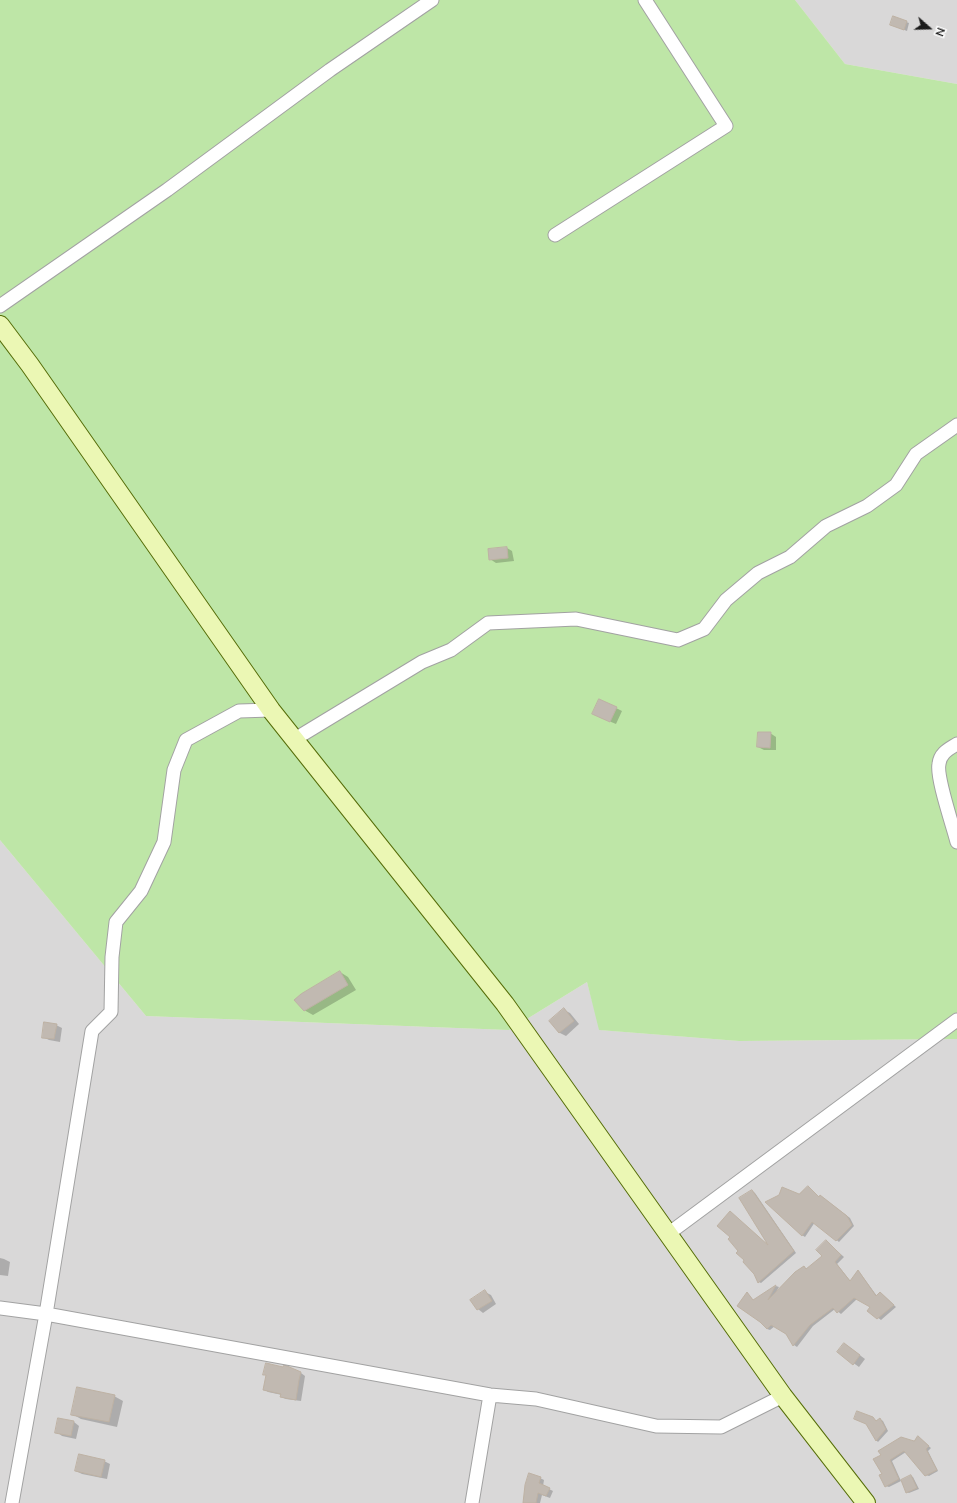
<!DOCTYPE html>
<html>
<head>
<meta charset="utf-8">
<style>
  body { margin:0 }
  #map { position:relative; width:957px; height:1503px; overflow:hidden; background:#edeae1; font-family:Mulish,sans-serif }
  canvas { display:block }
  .north { position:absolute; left:909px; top:8px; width:40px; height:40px; -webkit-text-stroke:3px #fff; paint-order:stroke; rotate:110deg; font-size:11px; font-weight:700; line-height:16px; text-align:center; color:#1b1b1b }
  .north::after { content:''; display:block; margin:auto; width:14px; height:18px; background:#1b1b1b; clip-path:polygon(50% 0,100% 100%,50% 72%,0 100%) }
</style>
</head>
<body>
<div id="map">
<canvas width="957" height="1503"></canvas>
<div class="north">N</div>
</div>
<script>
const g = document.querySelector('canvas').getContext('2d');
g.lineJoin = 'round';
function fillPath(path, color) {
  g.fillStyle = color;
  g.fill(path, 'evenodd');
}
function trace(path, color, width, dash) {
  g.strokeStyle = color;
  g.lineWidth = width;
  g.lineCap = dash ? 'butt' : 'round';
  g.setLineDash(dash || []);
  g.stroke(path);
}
const residential = new Path2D(`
  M795,0H957V84L845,64Z
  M0,840L146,1016L509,1030L587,982L600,1030L739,1041L957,1039V1503H0Z`);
const grass = new Path2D(`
  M0,0H795L845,64L957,84V1039L739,1041L599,1030L587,982L509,1030L146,1016L0,840Z`);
const shadow = new Path2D(`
  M894,17L909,23L907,31L894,26Z
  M507,548L512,551L514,561L496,563L490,559Z
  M616,708L622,711L616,724L599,717Z
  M770,733L776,737V750H764L758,747Z
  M340,972L348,977L356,990L313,1015L304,1010Z
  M564,1010L570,1013L579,1024L566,1036L560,1033L551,1021Z
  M56,1025L62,1028L60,1042L49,1040L43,1037Z
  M808,1187L819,1198L822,1197L850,1218L854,1226L839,1242L815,1222L805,1237L802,1235L799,1195Z
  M752,1191L755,1193L796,1253L761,1283L759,1282L769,1247Z
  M826,1241L844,1257L837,1264L851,1282L858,1271L860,1273L877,1296L880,1293L883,1295L896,1307L881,1320L869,1311L872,1307L857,1299L841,1314L835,1309L813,1326L797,1347L794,1345L786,1334L775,1326L770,1330L767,1329L747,1293L754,1301L776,1286L779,1287L775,1294L804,1267L807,1269L824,1256Z
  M0,1258L4,1259L10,1262L8,1276L0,1275Z
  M485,1292L491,1295L496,1304L483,1313L478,1309Z
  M845,1344L865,1359L859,1367L838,1352Z
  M301,1373L305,1376L301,1401L286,1399L281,1397L282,1395L268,1392L264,1389L267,1375L265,1374Z
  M114,1396L123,1401L117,1427L81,1419L72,1414Z
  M873,1418L877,1422L880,1419L883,1421L888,1431L878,1442L876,1440L867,1424L855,1419Z
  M74,1422L79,1426L76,1439L62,1436L57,1432Z
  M918,1437L931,1448L928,1451L938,1471L929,1476L926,1475L906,1452L892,1461L901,1481L889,1487L886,1486L883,1474L875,1460L914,1442Z
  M104,1461L110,1464L107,1479L82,1474L76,1471Z
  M911,1476L913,1477L919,1489L909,1493L907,1492Z
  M540,1478L544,1480L543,1486L553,1491L550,1498L542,1495L540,1503H523Z`);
const building = new Path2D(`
  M893,16L907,21L904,30L890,25Z
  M507,547L508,558L489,560L488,549Z
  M599,699L617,707L610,722L592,714Z
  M758,732H771L770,748L757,747Z
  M340,971L348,985L304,1011L294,1000L301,994Z
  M564,1008L574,1021L559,1033L549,1021Z
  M44,1022L57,1024L54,1039L42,1038Z
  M808,1186L819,1197L820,1195L847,1216L852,1225L836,1241L812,1222L802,1236L765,1202L779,1195L782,1187L799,1194Z
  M752,1190L794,1251L758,1283L754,1274L743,1262L744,1260L736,1253L738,1251L728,1239L730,1237L717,1226L730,1211L768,1245L739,1198Z
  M826,1240L841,1255L835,1262L850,1281L858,1270L876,1296L880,1292L894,1305L877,1319L867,1311L870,1307L854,1298L837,1313L833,1308L810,1325L793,1346L786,1334L771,1325L767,1329L760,1322L737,1306L747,1292L753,1300L776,1285L768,1300L795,1272L804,1266L806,1269L822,1256L816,1250Z
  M485,1290L492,1301L477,1310L470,1300Z
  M844,1343L860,1355L853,1365L837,1352Z
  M266,1363L283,1367L284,1365L287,1366L301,1372L299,1380L296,1400L280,1397L281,1394L263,1390L266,1375H263Z
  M77,1387L115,1395L109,1422L71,1415Z
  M857,1411L873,1417L876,1421L880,1418L886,1429L876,1441L866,1424L854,1419Z
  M58,1418L74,1421L71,1436L55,1433Z
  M918,1436L929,1446L926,1449L937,1470L925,1476L904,1451L890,1460L899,1479L885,1487L879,1475L882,1474L873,1459L881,1455L878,1451L901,1437L914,1441Z
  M79,1454L105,1460L101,1477L75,1471Z
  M529,1473L541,1477L539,1483L550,1488L546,1496L538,1493L536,1503H523L525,1485Z
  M911,1475L917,1488L906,1493L901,1480Z`);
const street = new Path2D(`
  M555,235L726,126L645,0
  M0,306L167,190L330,70L432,0
  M295,739L422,662L451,650L488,623L576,619L678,640L704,629L726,600L758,573L790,557L826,526L867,506L896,485L916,454L957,425
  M957,744C949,749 940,753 939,764C936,777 953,826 957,842
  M668,1234L957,1020
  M0,1308L46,1314L490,1395L536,1399L656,1426L721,1427L783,1396
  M12,1503L46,1314L92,1031L111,1012L112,957L116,922L141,891L164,842L174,770L186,740L239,711L271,710
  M472,1503L490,1395`);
const secondary = new Path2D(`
  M0,325L30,365L271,710L505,1004L783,1396L866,1503`);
fillPath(residential, '#d9d8d8');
fillPath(grass, '#bee6a7');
fillPath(shadow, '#0003');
fillPath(building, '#c1b9b1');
trace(building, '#beb2a4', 1);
trace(street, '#a2a2a2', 15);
trace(secondary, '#556d08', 20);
trace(street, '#fff', 13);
trace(secondary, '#ebf7b4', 18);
</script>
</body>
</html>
